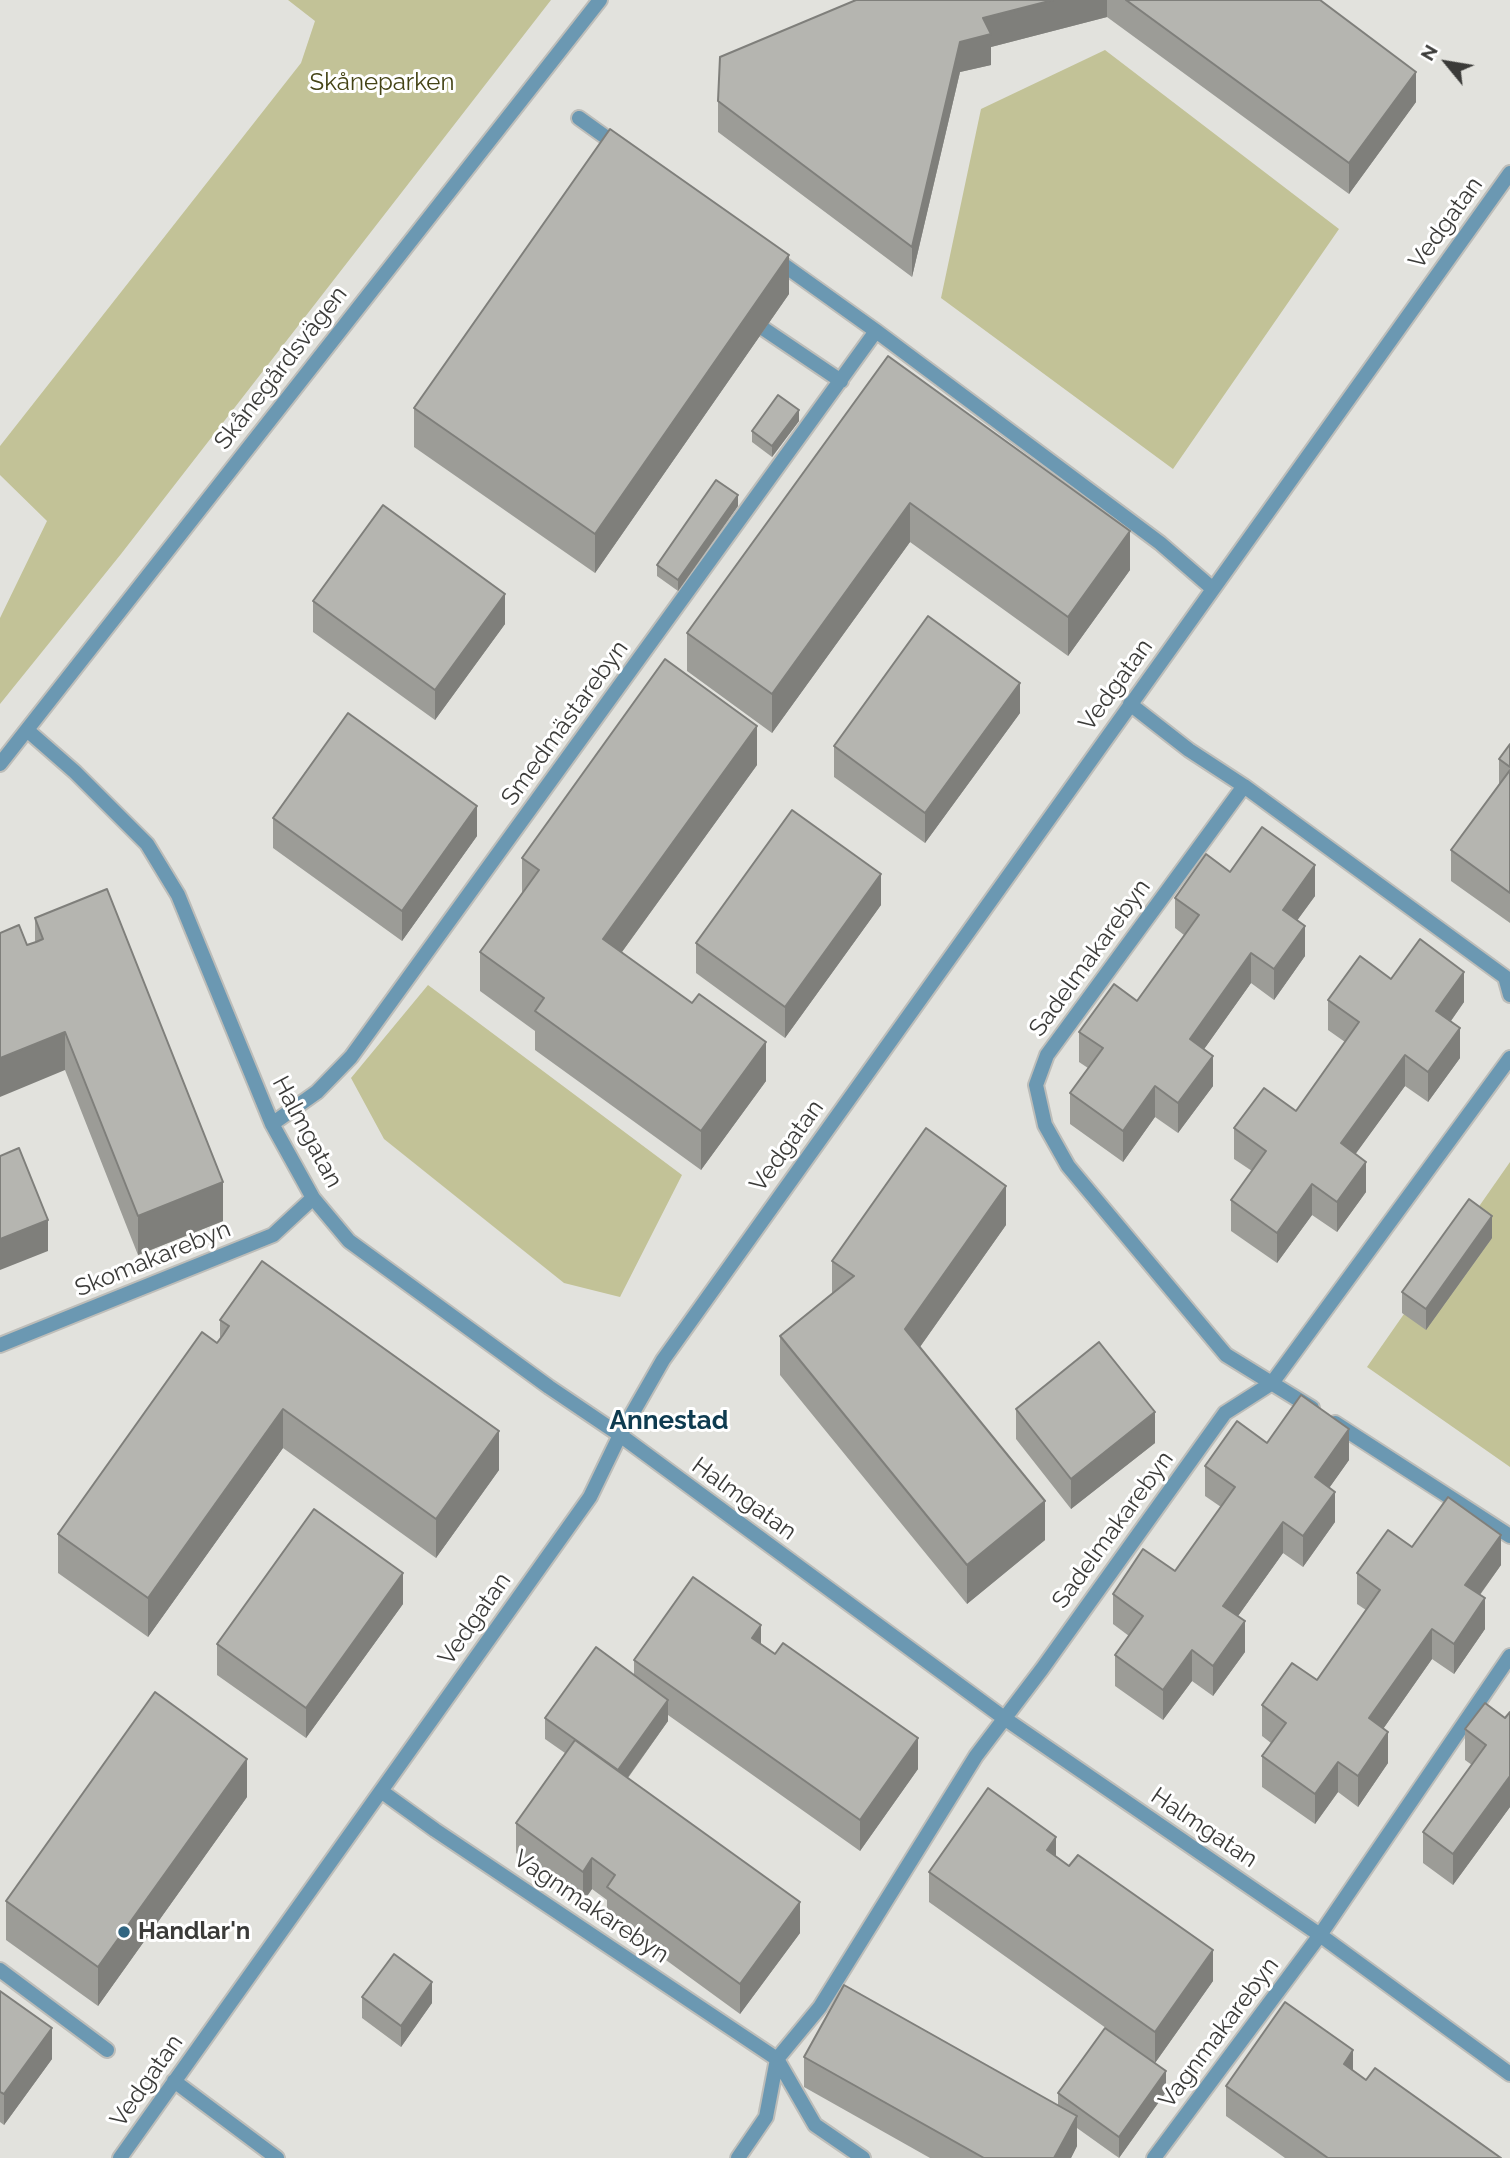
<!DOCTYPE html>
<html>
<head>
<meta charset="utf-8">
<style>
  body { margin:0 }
  #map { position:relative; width:1510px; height:2158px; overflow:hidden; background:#e2e2dd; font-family:Raleway,sans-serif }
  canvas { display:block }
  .north { position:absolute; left:1412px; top:28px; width:70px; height:70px; -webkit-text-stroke:5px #fff; paint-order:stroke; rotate:300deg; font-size:19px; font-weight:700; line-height:28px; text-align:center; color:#3b3b39 }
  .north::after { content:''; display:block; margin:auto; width:24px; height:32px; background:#3b3b39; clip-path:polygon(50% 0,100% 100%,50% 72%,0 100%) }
</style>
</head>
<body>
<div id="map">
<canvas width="1510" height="2158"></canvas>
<div class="north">N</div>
</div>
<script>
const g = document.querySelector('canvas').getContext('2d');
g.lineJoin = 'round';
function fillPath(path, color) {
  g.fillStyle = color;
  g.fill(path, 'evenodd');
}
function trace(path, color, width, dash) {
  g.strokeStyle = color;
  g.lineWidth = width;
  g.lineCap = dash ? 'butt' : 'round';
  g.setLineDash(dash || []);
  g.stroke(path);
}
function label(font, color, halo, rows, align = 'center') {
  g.font = font + ' Raleway,sans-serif';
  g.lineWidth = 6;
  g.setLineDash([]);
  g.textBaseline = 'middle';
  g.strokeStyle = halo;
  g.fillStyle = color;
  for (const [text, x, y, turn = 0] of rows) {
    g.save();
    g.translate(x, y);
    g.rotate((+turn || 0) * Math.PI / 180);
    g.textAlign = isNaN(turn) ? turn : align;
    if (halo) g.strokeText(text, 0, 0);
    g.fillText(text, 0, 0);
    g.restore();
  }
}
const green = new Path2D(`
  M288,0H551L121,554L0,704V618L47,521L0,475V446L301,63L315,21Z
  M1105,50L1339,229L1173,469L941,298L981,109Z
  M428,985L682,1175L620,1297L564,1283L384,1139L351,1078Z
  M1510,1162V1467L1367,1367Z`);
const street = new Path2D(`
  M579,118L618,146
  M774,258L876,331L1160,543L1213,589
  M764,329L841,381
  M1130,704L1189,750L1244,786L1505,977L1510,995
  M27,730L75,772L147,844L178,895L272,1124L313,1198L349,1241L549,1387L620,1435L1004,1718L1320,1935L1510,2074
  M0,764L600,0
  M1244,786L1047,1055L1036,1085L1045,1125L1068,1166L1226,1355L1312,1408
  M272,1124L317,1092L351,1057L876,331
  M0,1345L273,1235L313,1198
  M1335,1423L1510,1536
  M381,1791L435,1830L777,2059L815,2125L863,2158
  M0,1970L107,2050
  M174,2081L277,2158
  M120,2158L590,1497L620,1435L663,1360L1510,173
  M738,2158L766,2117L777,2059L820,2007L976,1756L1042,1669L1225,1413L1272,1383L1510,1058
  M1154,2158L1320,1935L1510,1656`);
const wall = new Path2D(`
  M856,0H1320L1416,102L1349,194L1107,17L991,47V65L960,72L912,277L718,132V101Z
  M789,294L595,573L414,447V408Z
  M888,356L1130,570L1068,656L910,542L772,733L687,671V633Z
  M799,421L772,457L752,442V431Z
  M738,506L678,591L657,576V565Z
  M313,601L505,624L435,720L313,632Z
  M1020,713L925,843L834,777V746Z
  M1510,744V923L1451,881V850L1499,785V759Z
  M757,765L622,952L766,1081L701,1170L535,1050V1031L480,991V952L522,893V858Z
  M273,818L477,836L402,941L273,848Z
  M1230,872L1315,896L1297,920L1305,956L1274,1000L1251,983L1204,1049L1213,1086L1178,1133L1155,1117L1123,1162L1070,1124V1093L1088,1068L1079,1062V1032L1137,1001L1184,935L1175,928V898Z
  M881,905L785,1038L696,973V943Z
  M35,918L223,1221L138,1255L65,1070L27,945L35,943Z
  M1391,979L1464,1002L1451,1021L1460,1058L1428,1102L1405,1086L1355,1154L1366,1192L1337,1232L1312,1215L1277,1263L1231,1231V1200L1252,1171L1234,1159V1128L1296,1111L1345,1042L1328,1030V1000Z
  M1006,1225L920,1347L1045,1540L967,1604L780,1375V1336L832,1294V1261Z
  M1492,1238L1426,1330L1402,1313V1292Z
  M220,1320L499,1470L436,1558L283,1448L148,1637L58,1573V1534L220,1339Z
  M1016,1409L1155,1443L1071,1509L1016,1439Z
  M1267,1443L1349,1460L1329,1488L1335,1522L1303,1567L1283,1553L1238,1616L1245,1652L1213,1696L1192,1681L1163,1720L1115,1686V1655L1129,1636L1113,1624V1594L1175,1571L1221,1507L1205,1496V1466Z
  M1412,1547L1501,1565L1480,1595L1485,1629L1454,1674L1432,1659L1383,1729L1388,1763L1358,1807L1338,1792L1315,1824L1262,1787V1756L1271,1743L1262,1736V1705L1317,1680L1366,1610L1357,1604V1573Z
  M403,1604L306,1738L217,1675V1644Z
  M761,1645L918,1769L860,1851L668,1715V1721L628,1778L800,1933L740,2014L607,1917V1900L592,1889L583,1902L516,1853V1823L565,1753L545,1739V1718L634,1675V1660Z
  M1510,1712V1807L1453,1885L1423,1863V1832L1472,1765L1465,1760V1729L1505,1718Z
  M247,1797L98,2006L6,1940V1901Z
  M1056,1856L1213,1981L1155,2063L929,1902V1872Z
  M0,1991L52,2059L4,2125L0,2122Z
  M362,1997L432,2003L401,2047L362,2018Z
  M804,2057L1058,2105V2093L1166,2092L1119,2158L1077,2128V2146L1071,2158H930L804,2087Z
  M1353,2070L1366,2080L1501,2158H1285L1226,2116V2086Z`);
const shadedWall = new Path2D(`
  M1053,0H1107V17L991,47V65L960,72L912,277V247L960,42L983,18Z
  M1416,72V102L1349,194V163Z
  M789,255V294L595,573V534Z
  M799,410V421L772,457V446Z
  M738,495V506L678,591V580Z
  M910,503V542L772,733V694Z
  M1130,531V570L1068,656V617Z
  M505,594V624L435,720V690Z
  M1020,683V713L925,843V813Z
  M757,726V765L603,978V939Z
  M477,806V836L402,941V911Z
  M1315,865V896L1283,940V910Z
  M881,874V905L785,1038V1007Z
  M1305,926V956L1274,1000V969Z
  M1251,953V983L1190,1069V1039Z
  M1464,972V1002L1436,1042V1011Z
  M1460,1028V1058L1428,1102V1072Z
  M65,1032V1070L0,1097V1058Z
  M766,1042V1081L701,1170V1131Z
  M1405,1055V1086L1341,1174V1143Z
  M1213,1056V1086L1178,1133V1103Z
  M1155,1086V1117L1123,1162V1131Z
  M1366,1162V1192L1337,1232V1202Z
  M223,1182V1221L138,1255V1216Z
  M1312,1184V1215L1277,1263V1233Z
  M1006,1186V1225L905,1368V1329Z
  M1492,1216V1238L1426,1330V1309Z
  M48,1220V1251L0,1270V1239Z
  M283,1409V1448L148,1637V1598Z
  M1155,1412V1443L1071,1509V1479Z
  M1349,1429V1460L1315,1508V1477Z
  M499,1431V1470L436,1558V1519Z
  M1335,1492V1522L1303,1567V1536Z
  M1045,1501V1540L967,1604V1565Z
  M1283,1522V1553L1223,1637V1606Z
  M1501,1535V1565L1465,1615V1585Z
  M403,1573V1604L306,1738V1708Z
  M1485,1598V1629L1454,1674V1644Z
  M1245,1621V1652L1213,1696V1666Z
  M761,1625V1655L752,1638Z
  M1432,1629V1659L1369,1749V1718Z
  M1192,1650V1681L1163,1720V1690Z
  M668,1700V1721L618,1791V1770Z
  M1388,1732V1763L1358,1807V1776Z
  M918,1738V1769L860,1851V1820Z
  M247,1759V1797L98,2006V1967Z
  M1338,1762V1792L1315,1824V1794Z
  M1510,1776V1807L1453,1885V1854Z
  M1056,1837V1867L1047,1850Z
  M592,1858V1889L583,1902V1872Z
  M800,1902V1933L740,2014V1984Z
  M1213,1950V1981L1155,2063V2032Z
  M432,1982V2003L401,2047V2026Z
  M52,2028V2059L4,2125V2094Z
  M1353,2050V2081L1344,2064Z
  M1166,2071V2092L1119,2158V2137Z
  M1077,2116V2146L1071,2158H1054Z`);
const building = new Path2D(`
  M856,0H1053L983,18L991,34L960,42L912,247L718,101L720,57Z
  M1126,0H1320L1416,72L1349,163Z
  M610,129L789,255L595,534L414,408Z
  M888,356L1130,531L1068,617L910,503L772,694L687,633Z
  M778,395L799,410L772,446L752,431Z
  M716,480L738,495L678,580L657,565Z
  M383,505L505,594L435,690L313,601Z
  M928,616L1020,683L925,813L834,746Z
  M665,659L757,726L603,939L692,1003L699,994L766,1042L701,1131L535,1011L544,998L480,952L539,870L522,858Z
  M348,713L477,806L402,911L273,818Z
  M1510,744V767L1499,759Z
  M1510,770V893L1451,850Z
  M792,810L881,874L785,1007L696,943Z
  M1262,827L1315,865L1283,910L1305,926L1274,969L1251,953L1190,1039L1213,1056L1178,1103L1155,1086L1123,1131L1070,1093L1103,1048L1079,1032L1114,984L1137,1001L1199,915L1175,898L1206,854L1230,872Z
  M107,889L223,1182L138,1216L65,1032L0,1058V933L19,925L27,945L36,942L43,939L35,918Z
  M1420,939L1464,972L1436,1011L1460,1028L1428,1072L1405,1055L1341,1143L1366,1162L1337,1202L1312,1184L1277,1233L1231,1200L1266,1151L1234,1128L1264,1088L1296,1111L1359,1022L1328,1000L1360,956L1391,979Z
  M926,1128L1006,1186L905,1329L1045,1501L967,1565L780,1336L854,1276L832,1261Z
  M19,1148L48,1220L0,1239V1156Z
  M1469,1199L1492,1216L1426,1309L1402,1292Z
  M262,1261L499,1431L436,1519L283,1409L148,1598L58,1534L202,1332L217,1343L223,1335L229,1326L220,1320Z
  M1099,1342L1155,1412L1071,1479L1016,1409Z
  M1301,1395L1349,1429L1315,1477L1335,1492L1303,1536L1283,1522L1223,1606L1245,1621L1213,1666L1192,1650L1163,1690L1115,1655L1143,1616L1113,1594L1143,1549L1175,1571L1235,1487L1205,1466L1237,1421L1267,1443Z
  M1448,1497L1501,1535L1465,1585L1485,1598L1454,1644L1432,1629L1369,1718L1388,1732L1358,1776L1338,1762L1315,1794L1262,1756L1286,1723L1262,1705L1292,1663L1317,1680L1380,1590L1357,1573L1388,1530L1412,1547Z
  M314,1509L403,1573L306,1708L217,1644Z
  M693,1577L761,1625L752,1638L775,1654L783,1643L918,1738L860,1820L634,1660Z
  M596,1647L668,1700L618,1770L545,1718Z
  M155,1692L247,1759L98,1967L6,1901Z
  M1485,1703L1505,1718L1510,1712V1776L1453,1854L1423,1832L1486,1745L1465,1729Z
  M575,1740L800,1902L740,1984L607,1887L615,1875L592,1858L583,1872L516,1823Z
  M988,1788L1056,1837L1047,1850L1069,1866L1078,1855L1213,1950L1155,2032L929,1872Z
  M394,1954L432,1982L401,2026L362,1997Z
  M844,1985L1077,2116L1054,2158H984L804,2057Z
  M0,1991L52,2028L4,2094L0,2092Z
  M1285,2002L1353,2050L1344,2064L1366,2080L1375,2068L1501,2158H1328L1226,2086Z
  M1105,2028L1166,2071L1119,2137L1058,2093Z`);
const markers = [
  [124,1932,7,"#316682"]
];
const parkNames = [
  ["Skåneparken",382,83]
];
const streetNames = [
  ["Vedgatan",1446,223,-54],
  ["Skånegårdsvägen",281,368,-52],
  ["Vedgatan",1116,685,-54],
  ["Smedmästarebyn",565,723,-54],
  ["Sadelmakarebyn",1090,958,-54],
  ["Halmgatan",307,1132,62],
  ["Vedgatan",787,1146,-54],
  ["Skomakarebyn",153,1259,-22],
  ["Halmgatan",744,1499,36],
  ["Sadelmakarebyn",1113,1530,-54],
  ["Vedgatan",475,1619,-55],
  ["Halmgatan",1204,1828,34],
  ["Vagnmakarebyn",591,1907,34],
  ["Vagnmakarebyn",1219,2033,-53],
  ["Vedgatan",147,2081,-55]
];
const poiNames = [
  ["Handlar'n",138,1932]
];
const neighbourhoodNames = [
  ["Annestad",669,1421]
];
fillPath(green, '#c2c297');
trace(street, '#bdbdb9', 18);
trace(street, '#6b98b2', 14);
fillPath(wall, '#9c9c97');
fillPath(shadedWall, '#7f7f7b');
fillPath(building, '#b5b5b0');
trace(building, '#7f7f7b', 2);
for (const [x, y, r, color] of markers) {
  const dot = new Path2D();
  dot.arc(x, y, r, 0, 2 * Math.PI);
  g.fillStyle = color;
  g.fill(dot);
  trace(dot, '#fff', 2.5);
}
label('24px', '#444315', '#fff', parkNames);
label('24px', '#3b3b39', '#fff', streetNames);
label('bold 24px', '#3b3b39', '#fff', poiNames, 'left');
label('bold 26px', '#0e3b50', '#fff', neighbourhoodNames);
</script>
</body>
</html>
